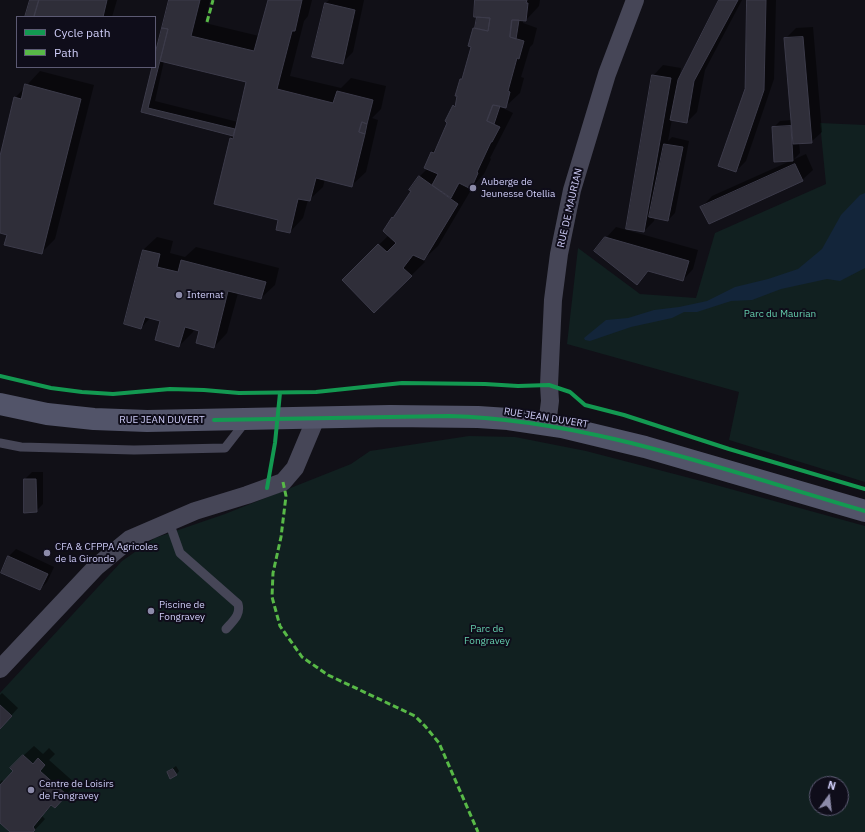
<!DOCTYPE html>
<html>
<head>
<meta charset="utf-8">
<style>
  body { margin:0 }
  #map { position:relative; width:865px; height:832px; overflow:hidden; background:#111017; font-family:"IBM Plex Sans",sans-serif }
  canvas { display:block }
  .legend { position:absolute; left:16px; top:16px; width:140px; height:52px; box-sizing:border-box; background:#0f0d1a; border:1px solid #5c5a73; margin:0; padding:5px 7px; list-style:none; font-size:12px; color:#cfcdf8 }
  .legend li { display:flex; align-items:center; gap:8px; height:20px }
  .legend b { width:20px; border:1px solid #5c5a73 }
  .north { position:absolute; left:809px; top:776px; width:40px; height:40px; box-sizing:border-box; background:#0f0d1a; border:1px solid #5c5a73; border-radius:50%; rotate:15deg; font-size:11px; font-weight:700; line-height:16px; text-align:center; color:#cfcdf8 }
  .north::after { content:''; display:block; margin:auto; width:14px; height:18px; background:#8c8ba9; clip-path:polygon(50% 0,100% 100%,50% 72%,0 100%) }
</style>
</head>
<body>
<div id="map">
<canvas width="865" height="832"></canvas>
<ul class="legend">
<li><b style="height:5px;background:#139951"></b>Cycle path</li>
<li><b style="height:5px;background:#58b947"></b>Path</li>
</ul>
<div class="north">N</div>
</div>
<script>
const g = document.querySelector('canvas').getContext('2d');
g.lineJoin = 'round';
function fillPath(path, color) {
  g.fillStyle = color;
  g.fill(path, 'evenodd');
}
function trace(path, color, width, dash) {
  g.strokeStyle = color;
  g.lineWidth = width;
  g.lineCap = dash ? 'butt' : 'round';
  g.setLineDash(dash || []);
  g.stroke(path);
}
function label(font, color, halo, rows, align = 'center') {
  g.font = font + ' "IBM Plex Sans",sans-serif';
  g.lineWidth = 4;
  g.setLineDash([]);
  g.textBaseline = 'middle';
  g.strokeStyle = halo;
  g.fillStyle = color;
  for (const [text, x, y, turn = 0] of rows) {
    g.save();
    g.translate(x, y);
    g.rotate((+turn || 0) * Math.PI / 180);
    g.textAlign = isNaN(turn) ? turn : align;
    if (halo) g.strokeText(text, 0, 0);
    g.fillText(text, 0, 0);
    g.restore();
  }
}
const green = new Path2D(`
  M820,123L865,125V482L729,440L739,392L567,344L578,248L640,294L696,298L715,233L826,184Z
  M469,436L515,437L586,451L705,482L865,526V832H0V693L122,561L155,538L225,514L351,464L370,451ZM817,784H841V808H817Z`);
const water = new Path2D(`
  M865,193V268L840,281L827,279L781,289L752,300L731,301L697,312H684L672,318L631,327L590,341L585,340L584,338L606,320L628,318L654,310L679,307L707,301L735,287L768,279L798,269L822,249L841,215L860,195Z`);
const shadow = new Path2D(`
  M31,0H117L112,17H26Z
  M170,0H210L205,23L259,36L269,0H312L308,16L304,21L290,76L341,88L351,78L386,86L381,109L372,118L378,120L366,172L352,185L325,179L323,187L309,200H308L303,218L290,232L280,219L230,139L235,135L143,112L153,67H155V60ZM164,61L247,81L238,122L155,101Z
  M329,0H364L353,52L342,63L326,3Z
  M476,0H540L539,6L526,20H523V23L537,28L533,44L530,47L521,77L524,78L520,93L506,106L502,105L501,107L513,113L490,158L491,159L484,174L470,189L471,190L438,246L423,260L425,262L374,312L343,280L389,235L392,218L399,211L419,177L428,168L425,167L432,152L438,146L449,122L454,106L457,103L461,79L464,76L472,46L474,28L476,26L478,16Z
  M720,0H742L705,70L697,112L687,122L672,119L668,141L672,137L689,141L675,213L668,220L655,217L654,221L644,231L653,76L663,65L681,68L679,80Z
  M748,0H776L774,79L746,161L736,171L746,89Z
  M813,27L822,132L811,142L799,143L800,153L793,160L773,128L780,121L792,120L785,39L796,28Z
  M40,71L94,85L55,239L41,253L8,234L0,232V160L15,98Z
  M806,154L813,170L802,180L702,207L712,196Z
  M616,227L698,250L693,269L683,280L650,270L637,284L606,238Z
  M157,237L173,241L170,253L185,257L196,247L279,268L275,285L261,298L238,293L227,333L214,347L201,330L194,328L193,332L179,346L161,320L151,317L141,328L143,250Z
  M32,472H43V504L36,511L25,479Z
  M16,549L54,567L47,582L40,589L2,572L9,556Z
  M2,693L18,708L0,728V695Z
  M34,746L43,754L49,748L55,754L49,760L76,784L65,797L52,805L42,816L45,819L33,832H12L0,821V782L2,780L4,782L14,771L23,756Z
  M176,766L179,771L176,775L168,772Z`);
const building = new Path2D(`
  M30,0H39L34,17H25Z
  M39,0H107L103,17H34Z
  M169,0H200L191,36L254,51L268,0H302L295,31H292L277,89L333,103L337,91L373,100L367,124L362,122L359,132L365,134L352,187L316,178L310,201L298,199L290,233L276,230L278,220L214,204L230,138L233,139L246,82L160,61L168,29L162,28Z
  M475,0H527L526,3H528L526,21L512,20L510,37L524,41L519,59L517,58L508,91L510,92L506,108L493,105L487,121L500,127L492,142H491L477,172L478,173L471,189L459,183L451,198L432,185L438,174L424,168L431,152L434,153L447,123L445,121L453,105L455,107L457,96H455L460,79H462L471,47L468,46L473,28L488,31L490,18L474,17Z
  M719,0H738L694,81L687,123L670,120L678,80Z
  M747,0H766L764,90L736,172L718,166L745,89Z
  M325,3L355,10L343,64L312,57Z
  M477,17L490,18L488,31L475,28Z
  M512,20H519L516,39L510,37Z
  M162,28L168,29L148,108L235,129L233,136L141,112L152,67H155V54Z
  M803,37L812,143L793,144L784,38Z
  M652,75L671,78L644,232L626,229Z
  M25,84L81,99L42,254L4,245L7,235L0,233V156L14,97L21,99Z
  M493,105L500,106L494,124L487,121Z
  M362,122L367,124L365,134L359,132Z
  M791,126L793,161L774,162L772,127Z
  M664,144L683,147L668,221L649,217Z
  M795,164L803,181L709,224L700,207Z
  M419,176L458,204L424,260L413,255L403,268L412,276L374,313L342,280L378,244L387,252L396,243L383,231L392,217L393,218L411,191L409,190Z
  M605,237L689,261L683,281L648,271L637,285L594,251Z
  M143,250L160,254L157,267L178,272L181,260L266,282L261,299L228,291L214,348L196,343L199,331L185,327L179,347L155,340L160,321L145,317L141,329L124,324Z
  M24,479H36L37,512L24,513Z
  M8,556L48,574L40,590L1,573Z
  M0,705L12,716L0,729Z
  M23,755L33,764L38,758L45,765L40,771L67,795L55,808L51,805L33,827L35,830L33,832H10L0,823V785L13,771L10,768Z
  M173,769L177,775L170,779L167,772Z`);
const lane = new Path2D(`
  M0,443L21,447L134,450L225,448L246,421
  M169,522L180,553L238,604C241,615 233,621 226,629`);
const street = new Path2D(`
  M547,425L550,401L549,385L553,300L559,254L572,190L607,74L635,0
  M0,669L96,567L130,539L195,511L247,495L283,482L295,468L316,418`);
const secondary = new Path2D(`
  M0,404L47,414L94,419L147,421L390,416L478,417L508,419L562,427L645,447L865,511`);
const quiet = new Path2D(`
  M207,22L213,0
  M283,482L286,496L281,537L273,573L272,597L280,626L302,657L328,675L415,716L425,726L439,743L478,832`);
const cycleway = new Path2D(`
  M0,376L51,388L82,392L113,394L170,389L204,390L239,393L316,392L402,383L485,384L518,386L549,385L570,392L585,405L624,415L729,449L865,489
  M214,420L449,416C592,420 729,472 865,511
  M267,488L275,443L280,393`);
const markers = [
  [473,188,4,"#8c8ba9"],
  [179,295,4,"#8c8ba9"],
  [47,553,4,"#8c8ba9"],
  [151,611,4,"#8c8ba9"],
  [31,790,4,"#8c8ba9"]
];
const poiNames = [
  ["Auberge de",481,182],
  ["Jeunesse Otellia",481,194],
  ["Internat",187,295],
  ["CFA & CFPPA Agricoles",55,547],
  ["de la Gironde",55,559],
  ["Piscine de",159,605],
  ["Fongravey",159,617],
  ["Centre de Loisirs",39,784],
  ["de Fongravey",39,796]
];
const streetNames = [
  ["RUE DE MAURIAN",570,208,-77],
  ["RUE JEAN DUVERT",546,418,9],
  ["RUE JEAN DUVERT",162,420]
];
const parkNames = [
  ["Parc du Maurian",780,314],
  ["Parc de",487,629],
  ["Fongravey",487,641]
];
fillPath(green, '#112020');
fillPath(water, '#13253a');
fillPath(shadow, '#0007');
fillPath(building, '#2f2e39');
trace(building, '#3c3b4a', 1);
trace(lane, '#464657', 9);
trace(street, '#464657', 18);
trace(secondary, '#525469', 22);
trace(quiet, '#58b947', 3, [6, 3]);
trace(cycleway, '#139951', 4);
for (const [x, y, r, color] of markers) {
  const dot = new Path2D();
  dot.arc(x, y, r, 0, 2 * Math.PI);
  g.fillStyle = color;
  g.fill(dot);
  trace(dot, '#0f0d1a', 1.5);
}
label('10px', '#cfcdf8', '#0f0d1a', poiNames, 'left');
label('10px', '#cfcdf8', '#0f0d1a', streetNames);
label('10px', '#64cdac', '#0f0d1a', parkNames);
</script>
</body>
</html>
